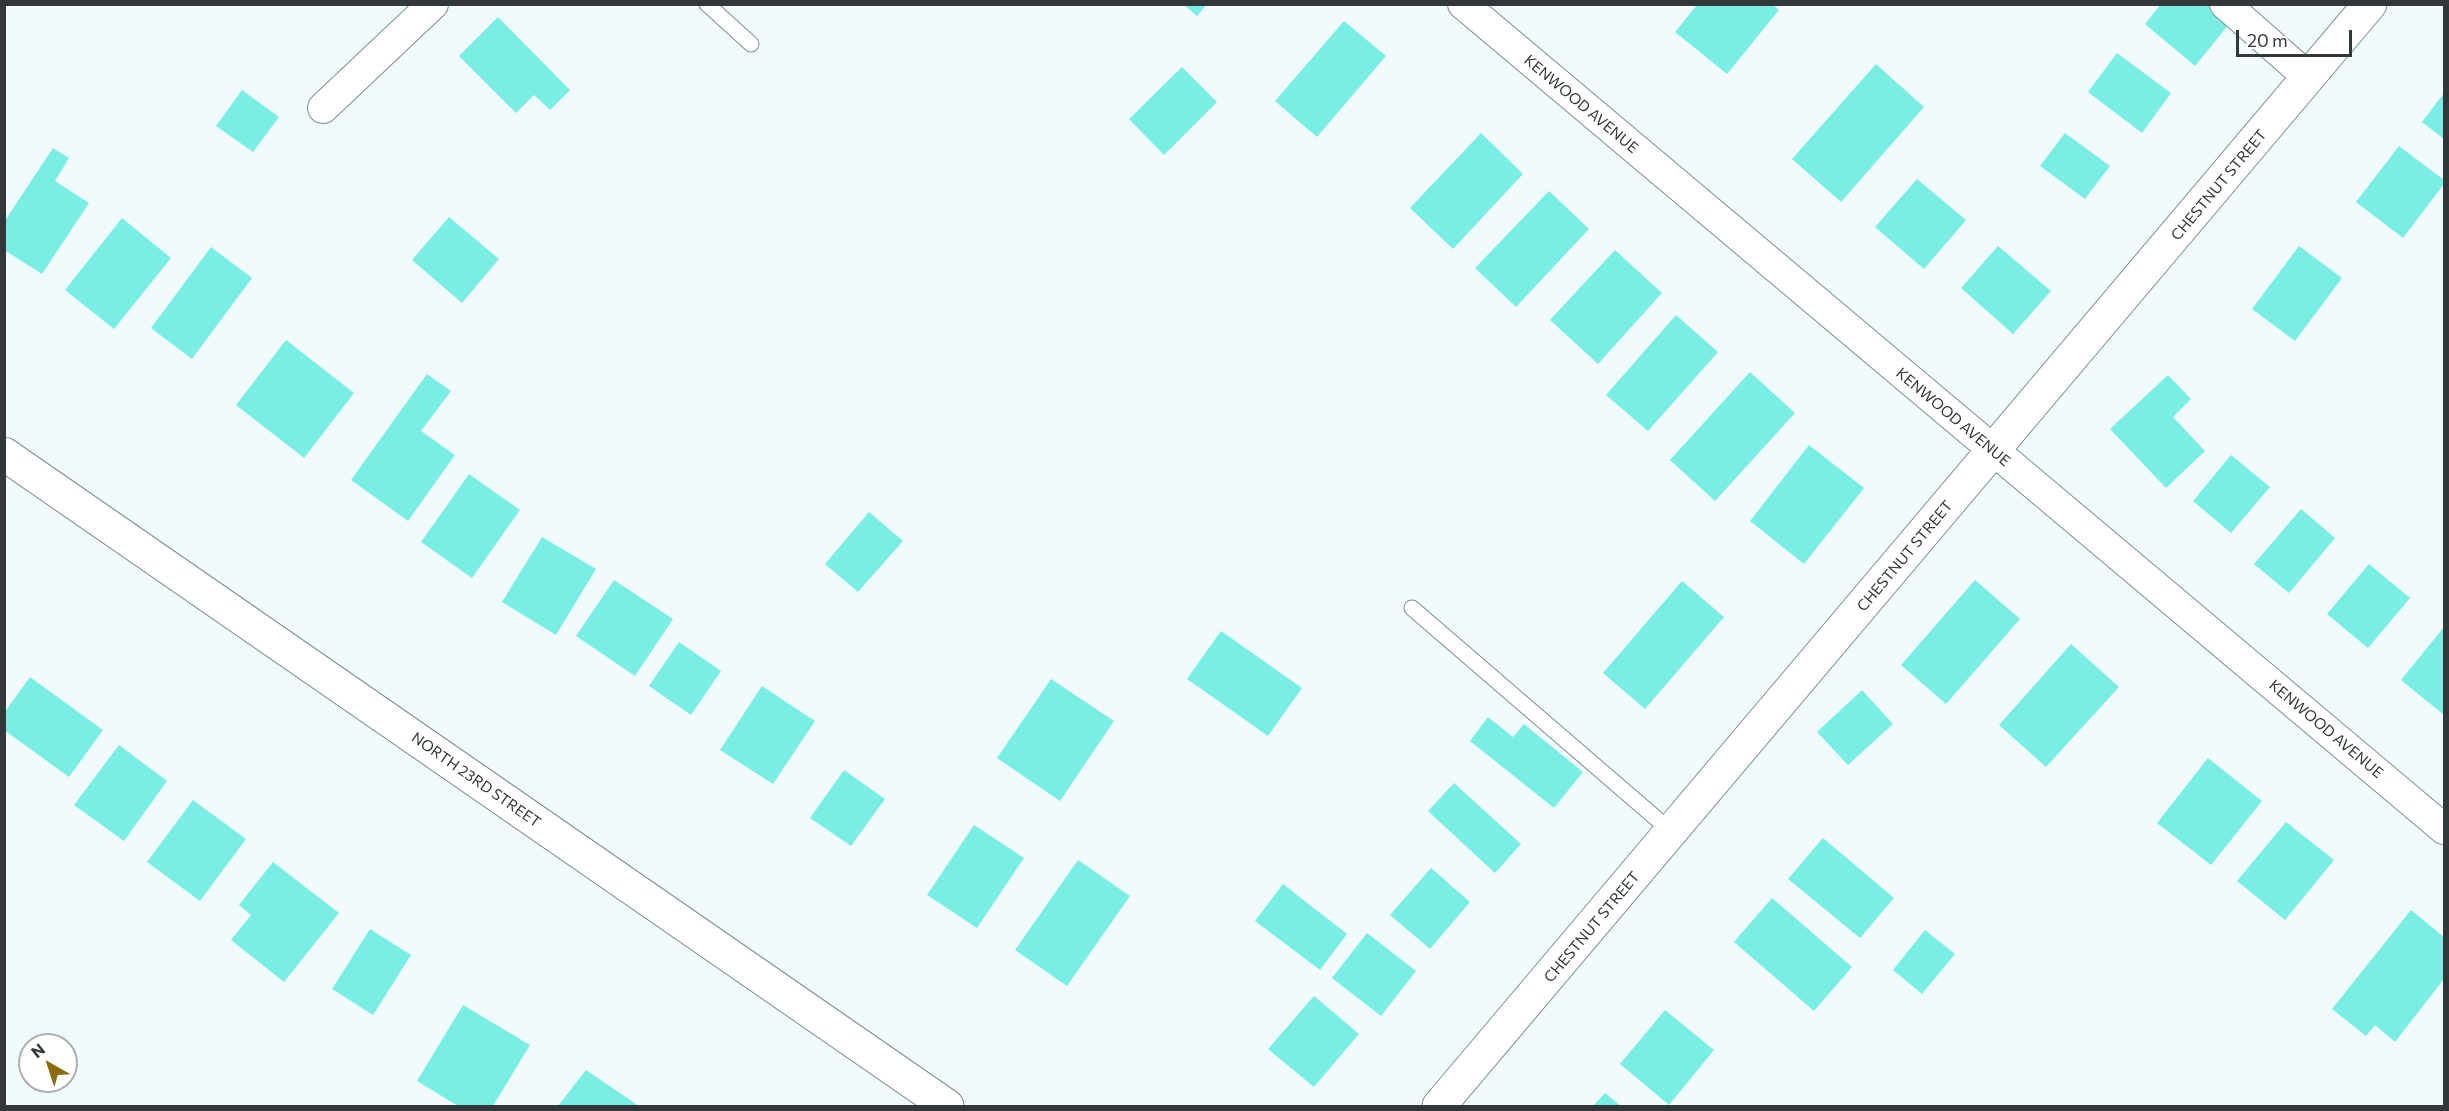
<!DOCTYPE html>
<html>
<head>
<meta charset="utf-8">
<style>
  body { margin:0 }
  #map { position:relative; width:2449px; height:1111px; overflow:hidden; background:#f1fbfe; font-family:Commissioner,sans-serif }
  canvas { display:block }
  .frame { position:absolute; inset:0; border:6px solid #32383a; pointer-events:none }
  .north { position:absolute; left:18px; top:1033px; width:60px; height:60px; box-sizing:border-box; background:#fff; border:2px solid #adafb0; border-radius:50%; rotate:321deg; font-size:16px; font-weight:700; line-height:24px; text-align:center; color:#32383a }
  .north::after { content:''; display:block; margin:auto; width:21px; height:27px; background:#8c6b0c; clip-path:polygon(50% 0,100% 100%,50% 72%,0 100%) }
  .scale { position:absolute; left:2236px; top:30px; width:116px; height:27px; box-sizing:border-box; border:3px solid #32383a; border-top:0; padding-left:8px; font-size:18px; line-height:21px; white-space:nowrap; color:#32383a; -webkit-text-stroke:4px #fff; paint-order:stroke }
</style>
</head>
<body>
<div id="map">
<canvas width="2449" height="1111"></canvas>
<div class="frame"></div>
<div class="north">N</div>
<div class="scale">20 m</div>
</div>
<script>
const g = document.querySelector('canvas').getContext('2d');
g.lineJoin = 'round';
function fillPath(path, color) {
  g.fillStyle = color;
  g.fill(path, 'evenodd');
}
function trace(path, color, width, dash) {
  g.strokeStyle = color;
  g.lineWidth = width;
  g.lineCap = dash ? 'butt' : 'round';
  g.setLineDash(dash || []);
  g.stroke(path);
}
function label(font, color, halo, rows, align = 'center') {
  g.font = font + ' Commissioner,sans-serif';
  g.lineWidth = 4.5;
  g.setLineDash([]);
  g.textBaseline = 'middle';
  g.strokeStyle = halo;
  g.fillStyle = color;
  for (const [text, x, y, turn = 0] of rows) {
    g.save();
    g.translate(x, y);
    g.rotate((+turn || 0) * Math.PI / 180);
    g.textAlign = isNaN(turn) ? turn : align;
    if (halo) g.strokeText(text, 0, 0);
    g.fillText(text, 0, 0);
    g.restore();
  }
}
const building = new Path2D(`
  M1183,4H1207L1197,16Z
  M2161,4H2207L2230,23L2195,66L2145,24Z
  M1697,5H1773L1779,10L1727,74L1675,32Z
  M498,17L570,90L550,110L534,95L516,113L459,56Z
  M1344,21L1386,56L1317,137L1275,101Z
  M2117,53L2171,93L2142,133L2088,92Z
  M1876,64L1924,107L1841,202L1792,159Z
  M1182,67L1217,102L1164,155L1129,119Z
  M242,90L279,117L253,152L216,126Z
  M2444,93V139L2422,122Z
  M1481,133L1523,174L1453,249L1410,208Z
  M2065,133L2110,166L2085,199L2040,166Z
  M2399,146L2444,180V184L2403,238L2356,202Z
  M53,148L69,158L55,181L89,203L42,274L4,250V222Z
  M1917,179L1966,220L1924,269L1875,227Z
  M1549,191L1589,229L1516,307L1475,268Z
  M449,217L499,259L462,303L412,260Z
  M122,218L171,258L114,329L65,290Z
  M1998,246L2051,291L2013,334L1961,288Z
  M2299,246L2342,278L2295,341L2252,309Z
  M211,247L252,278L192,359L151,328Z
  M1615,250L1662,293L1598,364L1550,320Z
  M1676,315L1718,352L1648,431L1606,395Z
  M286,340L354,393L304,458L236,405Z
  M1750,372L1795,413L1715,501L1670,460Z
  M427,374L451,391L421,431L455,455L408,521L351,480Z
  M2168,375L2191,399L2173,417L2205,451L2166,488L2110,429Z
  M1809,445L1864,488L1804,564L1750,521Z
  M2231,455L2270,487L2231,533L2193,501Z
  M469,474L520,510L472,578L421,542Z
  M2301,509L2335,538L2289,593L2254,564Z
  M869,512L903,541L858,592L825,564Z
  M542,537L596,569L556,635L502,602Z
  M2369,564L2410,598L2368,648L2327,614Z
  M614,580L673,619L635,676L576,636Z
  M1975,580L2020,619L1946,704L1901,665Z
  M1682,581L1724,617L1645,709L1603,673Z
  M2444,627V715L2401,680Z
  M1221,631L1302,688L1268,736L1187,679Z
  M679,642L721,671L691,715L649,686Z
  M2071,644L2119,687L2046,767L1999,725Z
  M30,677L103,730L69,777L4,730V713Z
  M1051,679L1114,721L1060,801L997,758Z
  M762,686L815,721L773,784L720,750Z
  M1862,690L1893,724L1848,765L1817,732Z
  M1488,717L1513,737L1524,724L1583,772L1554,808L1470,741Z
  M119,745L167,781L124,841L74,805Z
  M2208,758L2262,801L2211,865L2157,823Z
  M844,770L885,799L851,846L810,818Z
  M1454,783L1521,844L1495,873L1428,811Z
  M193,800L246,839L200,901L147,862Z
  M2286,822L2334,860L2285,920L2237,881Z
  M974,825L1024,858L977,928L927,895Z
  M1823,838L1894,898L1860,938L1788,879Z
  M1078,860L1130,896L1067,986L1015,950Z
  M273,862L339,913L284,982L231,940L251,915L239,905Z
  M1431,868L1470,902L1430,949L1390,915Z
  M1283,884L1347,934L1320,970L1255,921Z
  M1772,898L1852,967L1814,1011L1734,942Z
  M2411,910L2444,937V979L2395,1042L2375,1025L2366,1036L2332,1009Z
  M370,929L411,955L373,1015L332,989Z
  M1925,930L1955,954L1922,994L1893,970Z
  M1367,933L1416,971L1381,1016L1332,978Z
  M1314,996L1359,1034L1314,1087L1268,1049Z
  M463,1005L530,1045L493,1106H458L417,1081Z
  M1665,1010L1714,1050L1669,1105L1620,1064Z
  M586,1070L639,1106H558Z
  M1605,1093L1621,1106H1593Z`);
const lane = new Path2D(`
  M707,4L751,44
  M1412,608L1672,832`);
const street = new Path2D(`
  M1463,4L2444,829
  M2225,4L2309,78
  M323,108L433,4`);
const secondary = new Path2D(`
  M4,454L947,1106
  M1439,1106L2370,4`);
const streetNames = [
  ["KENWOOD AVENUE",1581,104,40],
  ["CHESTNUT STREET",2219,185,-50],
  ["KENWOOD AVENUE",1953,417,40],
  ["CHESTNUT STREET",1905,556,-50],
  ["KENWOOD AVENUE",2326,729,40],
  ["NORTH 23RD STREET",476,780,35],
  ["CHESTNUT STREET",1592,927,-50]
];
fillPath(building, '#79eee5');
trace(lane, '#7d8d91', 17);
trace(street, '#7d8d91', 32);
trace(secondary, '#7d8d91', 35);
trace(lane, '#fff', 15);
trace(street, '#fff', 30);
trace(secondary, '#fff', 33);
label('15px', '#32383a', '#fff', streetNames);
</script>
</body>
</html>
